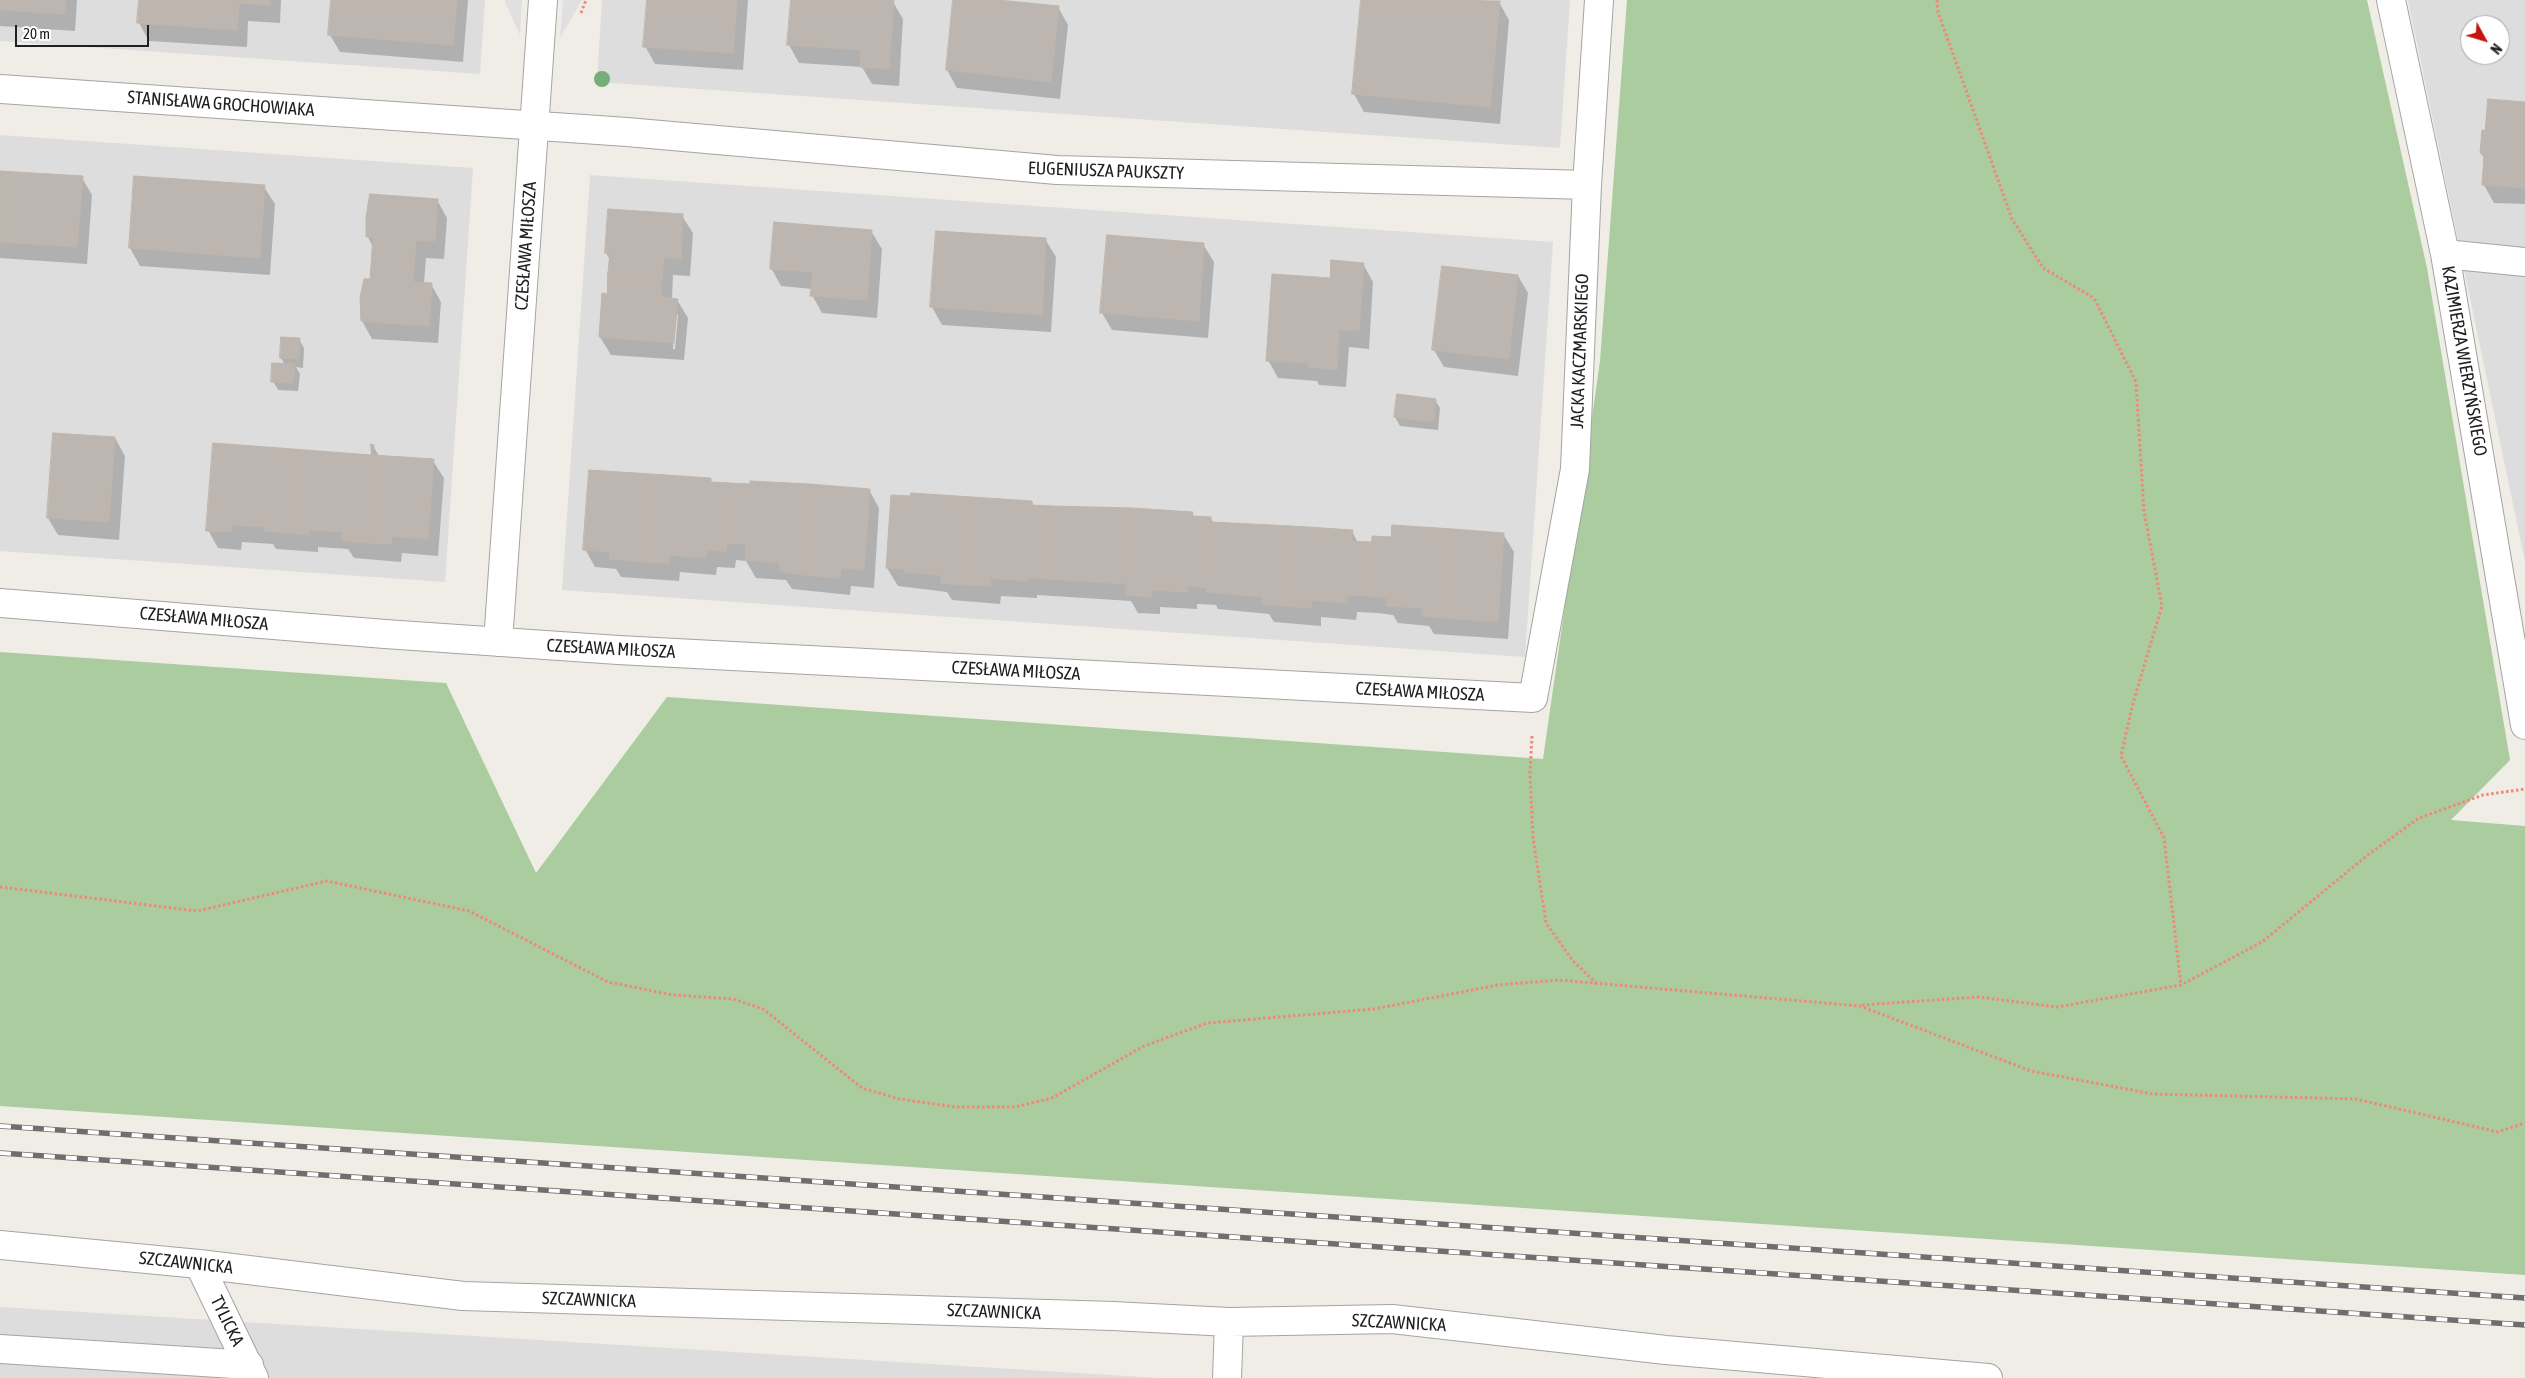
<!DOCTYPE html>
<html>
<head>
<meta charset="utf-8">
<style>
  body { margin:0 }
  #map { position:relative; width:2525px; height:1378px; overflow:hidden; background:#f0ede7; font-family:"Asap Condensed",sans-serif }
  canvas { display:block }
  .north { position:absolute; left:2460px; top:15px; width:50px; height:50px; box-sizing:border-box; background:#fff; border:1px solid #a6a6a6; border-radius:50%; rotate:129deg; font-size:14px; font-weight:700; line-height:20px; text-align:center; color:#202020 }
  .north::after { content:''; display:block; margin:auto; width:18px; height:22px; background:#c3140d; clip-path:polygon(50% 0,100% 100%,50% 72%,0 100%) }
  .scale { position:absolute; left:15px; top:25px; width:134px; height:22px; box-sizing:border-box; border:2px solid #202020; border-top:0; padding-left:6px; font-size:15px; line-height:18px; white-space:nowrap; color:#202020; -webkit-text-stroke:4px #fff; paint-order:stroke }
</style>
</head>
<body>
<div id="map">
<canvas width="2525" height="1378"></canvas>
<div class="north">N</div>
<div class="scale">20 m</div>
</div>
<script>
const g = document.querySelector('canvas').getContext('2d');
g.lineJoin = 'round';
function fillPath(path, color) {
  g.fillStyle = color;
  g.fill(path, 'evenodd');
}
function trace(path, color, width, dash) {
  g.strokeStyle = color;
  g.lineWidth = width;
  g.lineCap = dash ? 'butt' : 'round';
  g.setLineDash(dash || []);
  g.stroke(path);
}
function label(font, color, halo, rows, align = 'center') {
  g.font = font + ' "Asap Condensed",sans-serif';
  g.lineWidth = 4.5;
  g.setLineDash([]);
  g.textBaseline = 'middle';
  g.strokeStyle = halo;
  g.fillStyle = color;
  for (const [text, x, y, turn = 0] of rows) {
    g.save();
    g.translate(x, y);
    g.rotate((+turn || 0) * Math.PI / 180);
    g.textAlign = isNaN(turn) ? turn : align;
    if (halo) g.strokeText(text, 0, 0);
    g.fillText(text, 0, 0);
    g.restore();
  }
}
const residential = new Path2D(`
  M0,0H485L480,74L0,41Z
  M602,0H1570L1560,148L597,82Z
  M2408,0H2525V562ZM2470,25H2500V55H2470Z
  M0,135L473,168L445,582L0,551Z
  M590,175L1553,242L1525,657L562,590Z
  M0,1307L1159,1378H0Z`);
const forest = new Path2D(`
  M1627,0H2367L2427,268L2510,760L2451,820L2525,826V1275L0,1106V652L446,683L536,873L667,697L1543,759L1600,361Z`);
const parking = new Path2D(`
  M505,0H522L520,35L505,2Z
  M563,0H582L560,38Z`);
const shadow = new Path2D(`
  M0,0H77L75,31L0,26Z
  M140,0H281L280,23L248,21L247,47L149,41L139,23Z
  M333,0H468L463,62L340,52L330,35Z
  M648,0H748L743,70L655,64L645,46Z
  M792,0L893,2L903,19L899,86L872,84L862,67L799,63L789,45Z
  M954,0H986L1058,7L1068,25L1060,99L957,88L947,70Z
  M1363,0H1475L1499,2L1509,20L1500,124L1364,112L1354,94Z
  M2525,103V204L2494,203L2484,185L2485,160L2481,153L2487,131Z
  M0,172L82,178L92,195L87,264L0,258Z
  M135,178L264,187L275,204L270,275L140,266L130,248Z
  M437,200L447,218L444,259L426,258L424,284H431L441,302L438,343L372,339L362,321L371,280L373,247L368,237Z
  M682,216L693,233L690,276L673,275L672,300H677L688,318L684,360L611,355L600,337L608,295L610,260L606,253ZM675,315H678L675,349H673Z
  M871,231L882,249L877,318L822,313L812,295V289L781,286L771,268Z
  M1045,239L1056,257L1051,332L942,325L932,307Z
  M1203,244L1214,262L1208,338L1112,330L1102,313Z
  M1363,264L1373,282L1369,349L1349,347L1346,387L1319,385L1317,381L1278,378L1268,360L1331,280Z
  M1518,276L1528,293L1518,376L1444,367L1434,350Z
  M282,338L299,339L304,348L303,368L296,367L300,374L298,391L278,390L273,381L285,365L281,358Z
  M1435,400L1440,408L1438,430L1400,426L1395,417Z
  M115,438L125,456L119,540L58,535L48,518Z
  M373,446L379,456L433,461L444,478L438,556L402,553L401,562L354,558L348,549L318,547V552L276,549L273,544L242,542L241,550L218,548L208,530L372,456Z
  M710,479L712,483L869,490L879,508L874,588L851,586L850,595L792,589L786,580L756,578L746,561L736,560L735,568L717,567L716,575L680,572L679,581L621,577L616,569L595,567L585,549Z
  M1032,502L1034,507L1192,513L1194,517L1211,518L1214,524L1352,531L1358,543L1373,544L1503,534L1514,552L1508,639L1434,634L1429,626L1398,623L1393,615L1378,613L1357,612L1356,620L1321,617V626L1274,622L1269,614L1218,609L1216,605L1197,604V609L1160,607V614L1138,613L1131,601L1037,595V598L1001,596L1000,604L952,600L947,592L898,586L887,568Z`);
const building = new Path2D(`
  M0,0H66L65,14L0,10Z
  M139,0H270V5L239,3L237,30L137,23Z
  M331,0H457L453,45L328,35Z
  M647,0H737L733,53L643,47Z
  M791,0H894L889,69L860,67L861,50L787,45Z
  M953,0H998L1059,6L1051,82L946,70Z
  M1361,0L1500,1L1490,107L1352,94Z
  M2488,99L2525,102V188L2482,185L2484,154L2480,153L2482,130H2485Z
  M0,171L83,176L77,247L0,242Z
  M134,176L265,185L260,258L129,248Z
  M370,194L438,199L435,241L416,240L413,282L432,283L429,326L361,321L360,297L364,279H370L373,237H366V218Z
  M608,209L683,214L681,259L664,257L662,277L608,273L610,253H605Z
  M774,222L872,230L867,300L810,296L813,272L770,269Z
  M936,231L1046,238L1042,315L930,307Z
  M1107,235L1204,243L1199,321L1100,313Z
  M1331,260L1364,263L1359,331L1339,330L1337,370L1308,367V363L1266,361L1272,274L1330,278Z
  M1442,266L1518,275L1509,359L1432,350Z
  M608,273L662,277L661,297L678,299L674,343L599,337L602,293L607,294Z
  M281,337L300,338L299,359L280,358Z
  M272,363L295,364L293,383L271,382Z
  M1397,394L1436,399L1434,422L1394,417Z
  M53,433L115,437L109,522L47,518Z
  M213,443L293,449L287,533L264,531L265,527L232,525V532L206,531Z
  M371,444L374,445L367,543L342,541L343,532L309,530V535L287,533L293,449L371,455Z
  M373,455L434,459L428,539L392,536L391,544L367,543Z
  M589,470L651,474L644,562L609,559L610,552L583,550Z
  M651,474L711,478V482L730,483L726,551L707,550L706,558L670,555L669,563L644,562Z
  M750,481L809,484L803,575L780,571V563L745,560L746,544L726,543L730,483L750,484Z
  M809,484L870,489L864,570L841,568L840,578L803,575Z
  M911,493L972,497L966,585L941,583V575L905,572V569L886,568L891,495L910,496Z
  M972,497L1032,501V505L1051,506L1046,579L1027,577V581L991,578L990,586L966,585Z
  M1051,506L1132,508L1126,584L1046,579Z
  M1132,508L1193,512L1192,516L1211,517L1207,588L1187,586V592L1151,590V597L1126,595Z
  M1211,522L1292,526L1286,606L1262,605L1263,597L1207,592Z
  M1392,525L1453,529L1447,618L1422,616L1423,608L1386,606L1387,598L1367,596L1372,536L1391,537Z
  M1292,526L1353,530L1351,541L1371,542L1367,596L1347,595V603L1311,600V608L1286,606Z
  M1453,529L1504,533L1498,622L1447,618Z`);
const path = new Path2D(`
  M1937,0L1938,12L2012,219L2043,268L2094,298L2136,382L2144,512L2162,606L2133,703L2121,756L2164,838L2181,985
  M581,13L586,0
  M1532,736L1530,773L1533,838L1546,923L1573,961L1596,983
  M0,887L197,911L327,881L469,911L608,982L673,995L733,999L763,1009L862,1088L899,1099L956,1107H1015L1052,1098L1144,1046L1207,1023L1374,1009L1498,985L1558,980L1860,1006L2031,1071L2153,1094L2356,1099L2498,1132L2525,1123
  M1862,1005L1979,997L2057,1007L2181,985L2262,942L2369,854L2419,818L2483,795L2525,789`);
const street = new Path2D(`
  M2391,0L2445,254L2525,725
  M0,89L627,132L1057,170L1587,185
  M2445,254L2525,262
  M0,603L385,634L618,650L1533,698L1575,469L1587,185L1599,0
  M498,642L543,0
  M0,1245L199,1264L463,1296L1113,1316L1229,1322L1392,1319L1666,1350L1988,1378
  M199,1264L254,1378
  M0,1349L249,1365
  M1227,1378L1229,1322`);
const rail = new Path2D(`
  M0,1126L2525,1298
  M0,1153L2525,1325`);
const trees = [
  [602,79]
];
const streetNames = [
  ["STANISŁAWA GROCHOWIAKA",221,104,4],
  ["EUGENIUSZA PAUKSZTY",1106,171,2],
  ["CZESŁAWA MIŁOSZA",526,246,-86],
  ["JACKA KACZMARSKIEGO",1580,351,-88],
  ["KAZIMIERZA WIERZYŃSKIEGO",2464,361,80],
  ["CZESŁAWA MIŁOSZA",204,619,5],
  ["CZESŁAWA MIŁOSZA",611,649,3],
  ["CZESŁAWA MIŁOSZA",1016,671,3],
  ["CZESŁAWA MIŁOSZA",1420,692,3],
  ["SZCZAWNICKA",186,1263,6],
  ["SZCZAWNICKA",589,1300,2],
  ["SZCZAWNICKA",994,1312,2],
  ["TYLICKA",227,1321,64],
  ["SZCZAWNICKA",1399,1323,3]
];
fillPath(residential, '#dedddd');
fillPath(forest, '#aacc9f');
fillPath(parking, '#e0e0e0');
fillPath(shadow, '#0003');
fillPath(building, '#bdb6b0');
trace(building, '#c1b5aa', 1);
trace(street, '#a4a4a4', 30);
trace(path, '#f18877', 3, [2.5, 2.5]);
trace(street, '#fff', 28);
trace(rail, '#6e6e6e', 5.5);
trace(rail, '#fff', 4, [11]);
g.fillStyle = '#76ad79';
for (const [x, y] of trees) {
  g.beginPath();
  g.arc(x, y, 8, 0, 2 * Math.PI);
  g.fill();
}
label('18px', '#202020', '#fff', streetNames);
</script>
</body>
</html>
